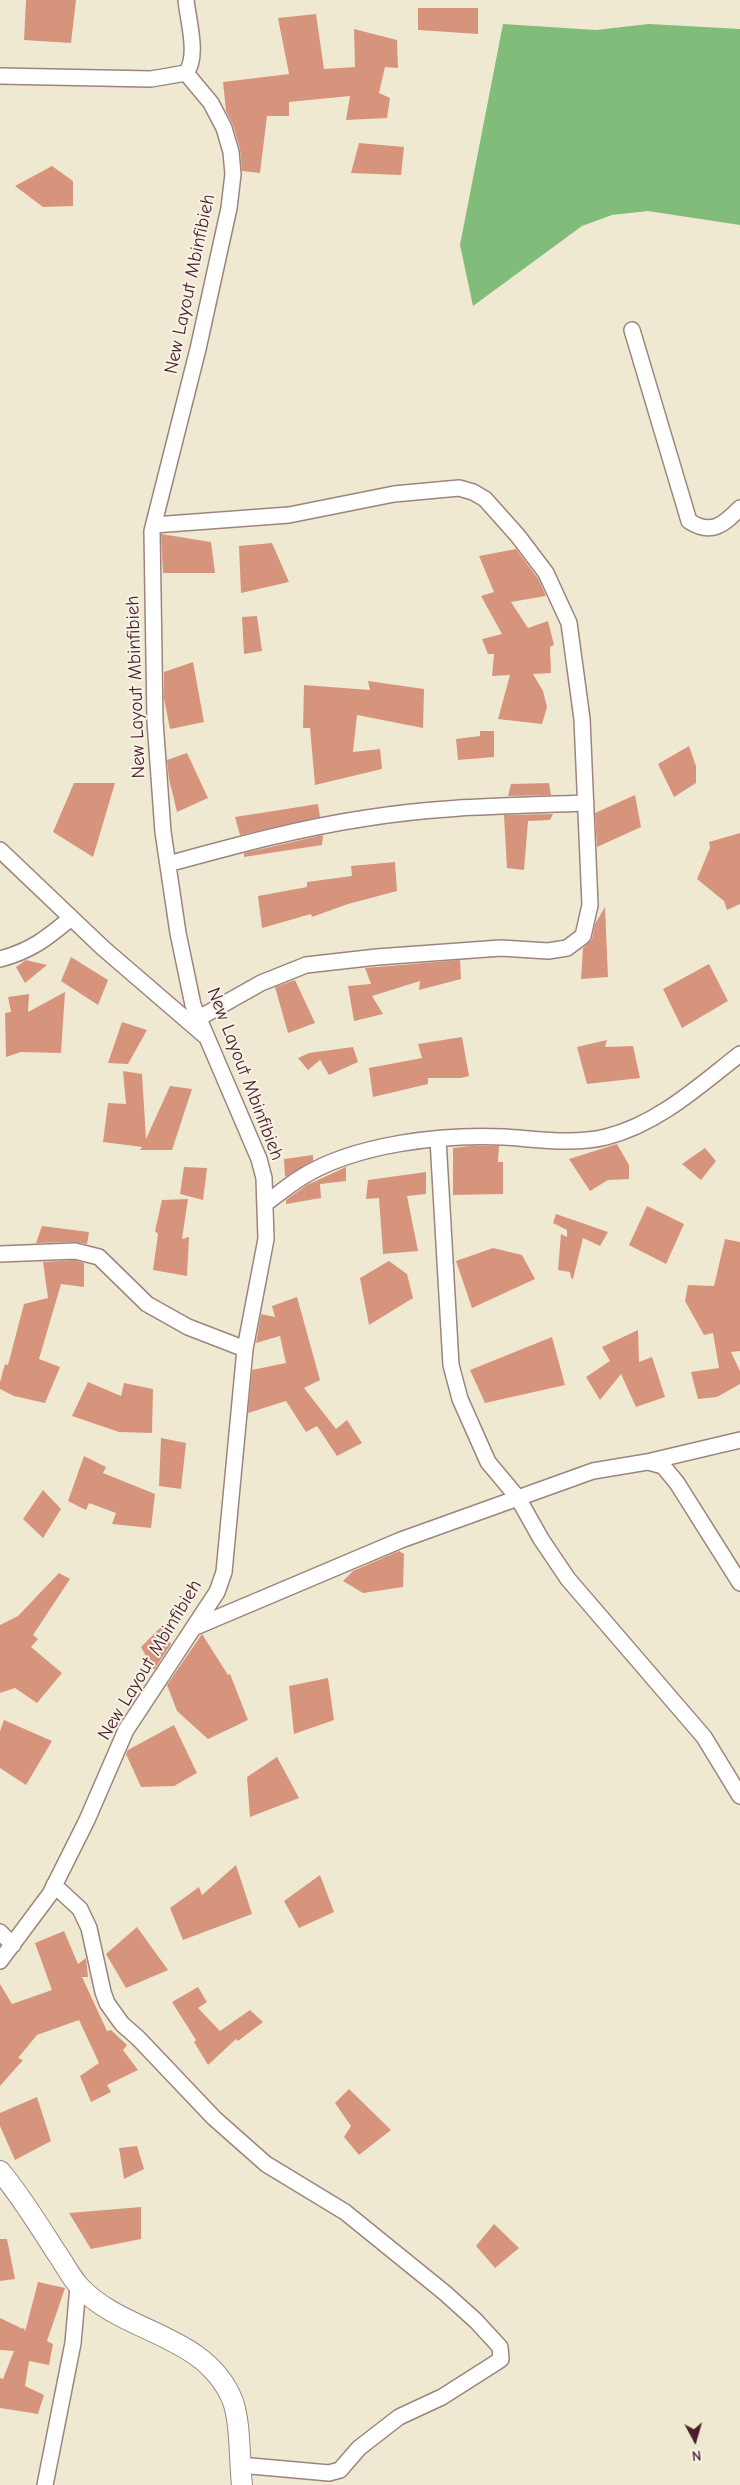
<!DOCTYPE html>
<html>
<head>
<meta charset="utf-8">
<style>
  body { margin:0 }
  #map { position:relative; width:740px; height:2485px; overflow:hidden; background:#f0e9d1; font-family:"Comic Neue",sans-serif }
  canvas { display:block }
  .north { position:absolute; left:670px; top:2415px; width:50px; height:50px; -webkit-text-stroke:4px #f7f3e8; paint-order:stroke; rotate:174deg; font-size:14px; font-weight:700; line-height:20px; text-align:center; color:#4a1f2b }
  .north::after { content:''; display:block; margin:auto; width:18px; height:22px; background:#4a1f2b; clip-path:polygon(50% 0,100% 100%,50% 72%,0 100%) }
</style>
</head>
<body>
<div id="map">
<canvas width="740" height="2485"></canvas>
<div class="north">N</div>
</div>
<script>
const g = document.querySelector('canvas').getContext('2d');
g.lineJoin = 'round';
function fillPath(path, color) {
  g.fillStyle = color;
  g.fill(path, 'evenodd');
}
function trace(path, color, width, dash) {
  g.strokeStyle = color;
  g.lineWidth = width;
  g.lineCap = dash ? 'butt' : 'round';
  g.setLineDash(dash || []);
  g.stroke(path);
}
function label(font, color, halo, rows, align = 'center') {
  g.font = font + ' "Comic Neue",sans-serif';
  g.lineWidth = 4;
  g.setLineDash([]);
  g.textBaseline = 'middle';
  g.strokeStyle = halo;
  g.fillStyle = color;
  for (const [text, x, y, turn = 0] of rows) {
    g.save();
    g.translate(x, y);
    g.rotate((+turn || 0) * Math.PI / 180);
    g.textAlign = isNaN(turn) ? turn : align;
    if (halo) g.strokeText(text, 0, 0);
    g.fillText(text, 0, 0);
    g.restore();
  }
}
const forest = new Path2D(`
  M503,24L596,30L649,24L740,29V225L648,211L612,215L582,226L473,306L460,245Z`);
const building = new Path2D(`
  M26,0H76L71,43L24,40Z
  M418,8H478V34L418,30Z
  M316,14L324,69L355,67L354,29L397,40L398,68L385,67L379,93L390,98L387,118L346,120L350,96L289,102V116H267L260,173L242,171L240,149L233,125L226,111L223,82L289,74L278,18Z
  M359,143L404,147L401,175L351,173Z
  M52,166L73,181V206L43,207L15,186Z
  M161,534L211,542L215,573H163Z
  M272,543L289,582L241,593L239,546Z
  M516,549L539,580L546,596L511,602L528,628L548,621L554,645L550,647L551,673L533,674L543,691L547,707L542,724L498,719L510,675L492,676L494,654H488L482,639L502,634L481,596L494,592L479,556Z
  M257,616L262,651L244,654L242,617Z
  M193,662L204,722L170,729L164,699V672Z
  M368,681L424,689L423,728L357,715L353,752L380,749L382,769L315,785L310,728H303L304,685L370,690Z
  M480,731H494V757L458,760L456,739L480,736Z
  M689,746L696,766V783L674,797L658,764Z
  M187,753L208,798L177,812L169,779L167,760Z
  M74,783H115L93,857L53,832Z
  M549,783L551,795L508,796L511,784Z
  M635,795L641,827L597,847L595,813Z
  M318,804L320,817L240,835L235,817Z
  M553,814L550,820L528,821L524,870L507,868L504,815Z
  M740,833V904L727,910L724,901L697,879L710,848L709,842Z
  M323,835L322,845L244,857V853Z
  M395,862L397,891L348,904L312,917L311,914L262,928L258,896L307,887V882L352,876L351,866Z
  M605,907L608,977L581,979L583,948L592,939L595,924Z
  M71,957L108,980L98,1005L61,981Z
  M26,960L47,965L25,983L16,967Z
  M460,960L461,979L419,990L420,981L372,996L383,1014L354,1021L348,986L371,984L365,968Z
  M709,964L728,1001L682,1028L663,989Z
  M295,980L315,1023L288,1033L275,987Z
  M65,992L61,1053L21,1052L6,1057L5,1013L11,1012L8,997L29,994L28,1012Z
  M122,1022L147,1030L128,1064L108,1063Z
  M462,1037L469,1076L461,1078H428V1084L373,1097L369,1068L422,1058L418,1044Z
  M607,1040L605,1047L633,1046L640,1078L587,1084L577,1047Z
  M353,1047L358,1062L329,1075L320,1060L308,1070L298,1058L309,1053Z
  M123,1071L142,1074L146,1139L170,1086L192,1089L172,1150H140L142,1147L103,1142L108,1103L126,1104Z
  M617,1144L629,1165V1179L608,1180L590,1191L569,1159Z
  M470,1146H499L498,1162H503V1194L453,1195V1148Z
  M705,1148L716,1161L701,1180L682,1164Z
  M313,1155V1161L285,1177L284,1159Z
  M184,1167L207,1168L203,1200L180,1194Z
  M346,1167V1181L320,1184L321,1198L286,1204V1200L307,1185Z
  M426,1172V1194L407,1196L418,1251L383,1254L379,1198L366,1199L368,1180Z
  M188,1199L182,1239L189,1237L187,1276L153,1270L158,1234L155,1231L162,1200Z
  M647,1206L684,1224L666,1264L629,1245Z
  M556,1214L608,1232L600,1246L583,1238L573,1279L571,1278L570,1272L558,1270L561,1234L567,1237V1230L553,1223Z
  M42,1226L89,1232L87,1244L75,1242L36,1243Z
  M725,1239L740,1242V1351L731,1352L740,1371V1384L717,1397L698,1399L691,1372L719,1368L713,1333L704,1335L685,1301L688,1285L714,1286Z
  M493,1248L522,1255L535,1279L472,1308L456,1261Z
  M74,1260L84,1263V1287L61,1284L39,1359L60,1367L45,1403L14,1396L0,1389V1382L5,1364L8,1365L24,1304L48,1298L43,1262Z
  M389,1261L407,1274L413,1298L369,1325L360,1278Z
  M297,1297L320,1380L304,1388L336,1429L347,1420L362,1443L337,1456L317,1426L306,1432L286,1401L248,1413L252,1370L286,1363L280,1336L256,1343L261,1314L275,1317L272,1306Z
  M638,1330L639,1362L652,1357L665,1397L636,1407L621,1374L600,1400L586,1377L610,1361L602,1347Z
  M552,1337L565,1385L485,1403L470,1370Z
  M88,1382L121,1396L124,1383L153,1389L152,1433L119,1432L72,1416Z
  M161,1438L186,1443L181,1489L159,1486Z
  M84,1456L106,1467L103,1473L155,1494L151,1528L112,1524L116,1513L89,1503L86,1510L68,1501Z
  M43,1490L61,1509L43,1538L23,1519Z
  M399,1551L404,1554L403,1587L363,1593L343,1581L353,1571Z
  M59,1573L70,1579L33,1635L38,1639L31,1647L62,1673L37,1703L15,1688L0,1693V1625L18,1616Z
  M161,1627L171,1644L154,1670L141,1647Z
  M202,1634L228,1675L230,1674L248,1720L208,1739L177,1711L167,1685Z
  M328,1678L334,1720L294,1734L289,1686Z
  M4,1720L52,1741L26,1785L0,1768V1731Z
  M174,1725L197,1773L174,1786L141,1787L126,1754L128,1750Z
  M277,1757L299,1798L250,1817L247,1777Z
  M236,1865L252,1914L183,1940L170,1908L199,1887L202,1895Z
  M320,1875L334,1912L299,1928L284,1901Z
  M137,1927L168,1970L126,1988L106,1954Z
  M64,1931L78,1964L86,1958L88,1977H82L107,2031L111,2030L127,2045L123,2050L138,2070L107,2085L111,2092L91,2102L80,2076L99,2063L79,2020L37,2035L18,2058L23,2060L0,2086V1984L12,2004L52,1990L35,1943Z
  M198,1987L207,2002L198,2008L220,2031L250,2010L263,2022L238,2041L236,2039L208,2065L194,2042L196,2040L172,2002Z
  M349,2089L391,2130L359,2155L344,2137L351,2126L335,2103Z
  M37,2097L51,2141L15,2160L0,2126V2113Z
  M137,2146L144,2169L124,2179L119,2148Z
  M141,2207V2239L91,2249L69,2213Z
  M494,2224L519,2248L495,2268L476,2246Z
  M0,2239H7L15,2279L0,2281Z
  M38,2282L65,2288L47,2341L53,2344L49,2365L29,2361L25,2386L44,2395L38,2414L0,2408V2378L3,2379L14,2351L0,2350V2318L23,2329L24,2327L25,2332Z`);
const street = new Path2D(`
  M0,76L151,79L186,73C199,56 188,21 186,0
  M632,330L689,521C712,536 724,524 740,508
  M154,525L289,515L394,494L459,488L473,492L485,499L518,536L546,573L569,623L582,719L590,905L583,936L567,948L548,951L501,948L377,957L306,965L261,983L199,1018
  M0,850L103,948L204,1035
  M168,864C234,846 299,828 367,818C439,806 513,806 586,803
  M0,959C31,951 47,938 71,918
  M438,1139L451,1365L460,1399L488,1462L518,1498L541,1539L568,1579L704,1737L740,1796
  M265,1204C277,1195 289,1185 302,1177C355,1144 442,1134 504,1137C537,1139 573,1145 606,1137C658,1124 699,1086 740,1054
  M0,1254L75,1251L99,1257L147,1304L188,1327L245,1349
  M648,1462L663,1466L677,1483L740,1583
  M193,1628L401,1540L593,1471L647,1462L740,1440
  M54,1885L80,1909L89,1928L103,1992L107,2003L122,2024L138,2038L214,2118L266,2164L345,2212L445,2293L476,2321L500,2347L501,2359L497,2362L442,2397L399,2417L359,2448L340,2470L329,2473L240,2465
  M0,1932L13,1945
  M0,1961L50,1894L87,1820L126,1730L217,1592L224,1572L245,1349L266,1239L264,1178L259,1159L193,1005L178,933L163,832L155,721L152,531L198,349L229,208L233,174L231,152L224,128L211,103L186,73
  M45,2485L73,2343L78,2286`);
const secondary = new Path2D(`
  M0,2171C21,2196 38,2224 56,2252C64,2263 70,2276 79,2286C123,2334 204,2333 232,2399C241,2421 239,2460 242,2485`);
const streetNames = [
  ["New Layout Mbinfibieh",190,284,-78],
  ["New Layout Mbinfibieh",136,687,-92],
  ["New Layout Mbinfibieh",245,1074,69],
  ["New Layout Mbinfibieh",150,1660,-59]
];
fillPath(forest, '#81bc7a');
fillPath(building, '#d7947d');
trace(street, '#9d847e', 18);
trace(secondary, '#9d847e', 22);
trace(street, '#fff', 15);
trace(secondary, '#fff', 20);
label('19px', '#4a1f2b', '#f7f3e8', streetNames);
</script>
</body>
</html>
